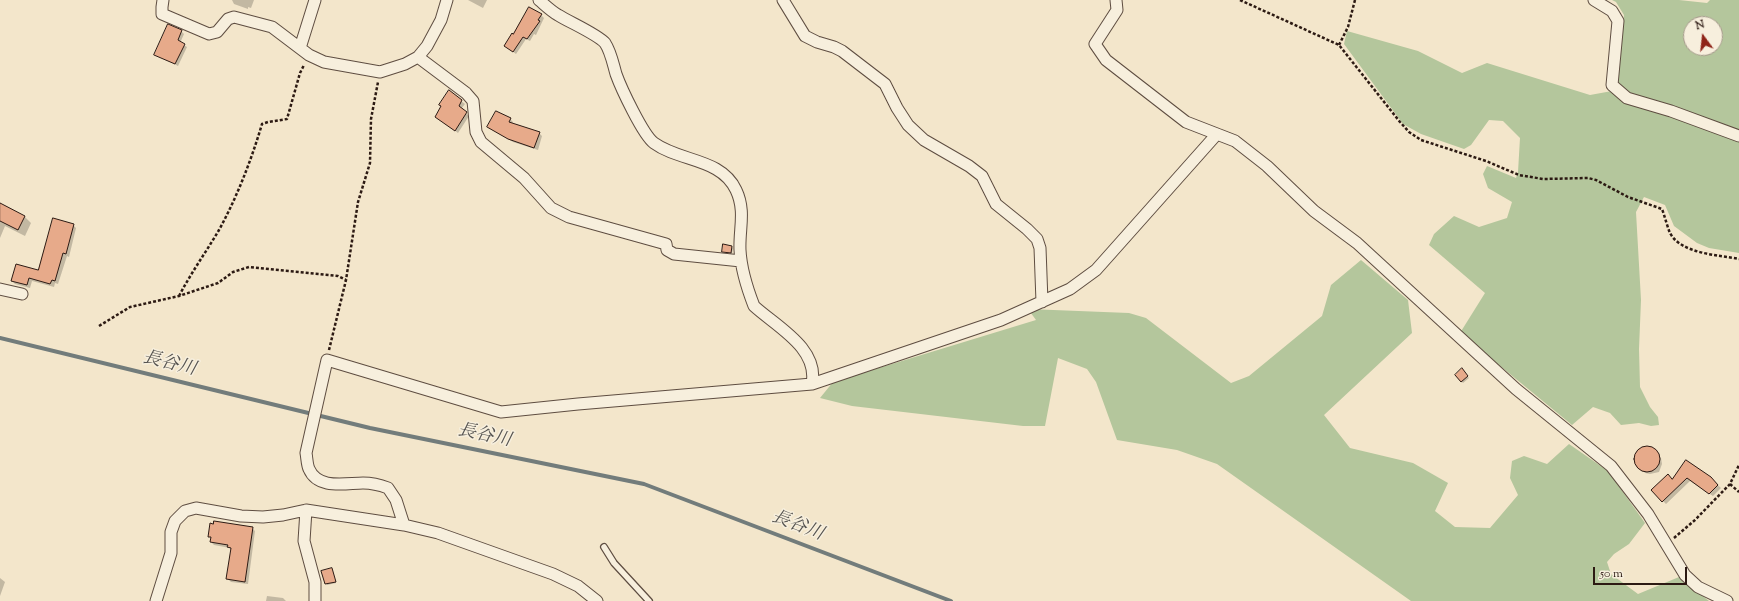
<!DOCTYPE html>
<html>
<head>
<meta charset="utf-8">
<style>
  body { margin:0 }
  #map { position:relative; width:1739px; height:601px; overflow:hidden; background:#f3e6cb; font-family:"Sorts Mill Goudy",serif }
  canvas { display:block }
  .north { position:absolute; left:1683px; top:16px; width:40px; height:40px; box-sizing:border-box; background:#f7efdd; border:1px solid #a69a8c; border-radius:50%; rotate:345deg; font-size:11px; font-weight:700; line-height:16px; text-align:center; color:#2c1a13 }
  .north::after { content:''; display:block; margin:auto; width:14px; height:18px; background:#8f2418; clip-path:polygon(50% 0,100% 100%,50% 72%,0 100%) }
  .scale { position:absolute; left:1593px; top:567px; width:94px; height:18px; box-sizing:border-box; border:2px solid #2c1a13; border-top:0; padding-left:5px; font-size:12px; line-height:14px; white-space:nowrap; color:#2c1a13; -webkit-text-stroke:3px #f7efdd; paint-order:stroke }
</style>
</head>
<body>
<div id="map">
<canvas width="1739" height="601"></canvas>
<div class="north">N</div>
<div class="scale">50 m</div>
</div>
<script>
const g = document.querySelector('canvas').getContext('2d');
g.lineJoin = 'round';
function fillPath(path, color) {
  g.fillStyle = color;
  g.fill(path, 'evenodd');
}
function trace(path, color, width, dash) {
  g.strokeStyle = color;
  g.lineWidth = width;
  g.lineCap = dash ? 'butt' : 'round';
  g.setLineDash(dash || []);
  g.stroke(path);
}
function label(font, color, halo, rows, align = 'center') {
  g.font = font + ' "Sorts Mill Goudy","Noto Serif JP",serif';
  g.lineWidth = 3;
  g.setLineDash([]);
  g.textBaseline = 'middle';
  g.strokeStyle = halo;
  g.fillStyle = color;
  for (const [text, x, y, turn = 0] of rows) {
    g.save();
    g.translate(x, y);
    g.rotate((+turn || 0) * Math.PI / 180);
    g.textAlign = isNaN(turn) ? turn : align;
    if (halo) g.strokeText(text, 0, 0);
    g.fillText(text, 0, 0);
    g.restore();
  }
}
const green = new Path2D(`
  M1612,0H1679L1707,3L1710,0H1739V253L1709,248L1697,243L1674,226L1665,205L1644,197L1636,212L1641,300L1639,349L1640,387L1650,407L1658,417L1659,425L1651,426L1639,423L1621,425L1610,413L1593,407L1572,425L1460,333L1485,293L1429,245L1434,234L1454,216L1479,227L1507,218L1512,202L1488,188L1483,174L1487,166L1516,178L1518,172L1520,138L1503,121L1489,120L1471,145L1464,149L1421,134L1403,124L1344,44L1347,31L1418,51L1462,73L1487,63L1590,95L1612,91L1618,71L1624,15L1616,2ZM1691,24H1715V48H1691Z
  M1361,260L1408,300L1412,333L1324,415L1350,448L1413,463L1448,483L1435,511L1455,527L1490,528L1518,495L1510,478L1512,461L1524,456L1547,464L1569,444L1608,471L1645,523L1629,544L1614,554L1607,562L1611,574L1638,594L1679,577L1709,601H1411L1217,464L1177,450L1117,440L1096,382L1087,369L1058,358L1045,426H1023L852,406L820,398L833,382L1036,320L1028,309L1129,313L1146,318L1231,383L1249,376L1322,316L1331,285Z`);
const shadow = new Path2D(`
  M232,0H254L251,8L248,7V9L234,4Z
  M468,0H487L483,8Z
  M541,15L544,18L536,35L534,34L530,41L526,39L516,54L505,46Z
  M181,31L184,34L180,43L187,47L178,66L155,54Z
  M449,92L465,104L461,109L469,116L458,133L436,117L442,107L440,105Z
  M510,119L513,122L512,124L539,133L542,136L538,150L513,142L489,127Z
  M0,203L25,217L31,223L25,236L5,226L0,238Z
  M73,225L76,228L69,257L67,256L58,284L55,283L54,287L32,281L30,288L15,284L12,281L38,271Z
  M732,247L733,248L732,254L723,252Z
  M1462,370L1469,378L1463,383L1456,375Z
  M1644,447H1649L1654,450L1661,458L1662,464L1659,472L1650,474L1645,473L1637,465L1635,460V454L1639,450Z
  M1686,461L1710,478L1721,488L1713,496L1690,481L1666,504L1652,490L1672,480Z
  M252,528L255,531L248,584L231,582L228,579L232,550L230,548L214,545L211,542L212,539L210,536Z
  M332,569L336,583L327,585L322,571Z
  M0,578L5,582L0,596Z
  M267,596L283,598L286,601H266Z`);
const stream = new Path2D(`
  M0,338L370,428L644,484L951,601`);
const building = new Path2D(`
  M529,7L542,14L538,20L540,21L527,39L523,37L513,52L504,46L512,33L513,34Z
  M168,24L182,30L178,40L185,44L175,64L154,55Z
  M449,90L462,100L459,106L467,112L455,131L435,117L441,106L439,105Z
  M496,111L511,118L509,122L540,132L534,148L508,139L487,127Z
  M0,203L25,216L18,230L0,221Z
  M53,218L74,224L66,254L63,253L55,281L52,280L50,284L29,278L27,285L11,281L16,264L38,270Z
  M723,244L732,246L731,253L722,252Z
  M1462,368L1468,376L1461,382L1455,375Z
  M1634 459a13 13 0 1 1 26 0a13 13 0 1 1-26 0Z
  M1686,460L1711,477L1718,485L1709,494L1687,478L1662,502L1651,490L1668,474L1672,479Z
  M214,521L253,527L245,582L226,579L231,548L227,547L228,545L210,542L211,537H208L210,523L213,524Z
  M332,568L336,582L325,584L321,571Z`);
const path = new Path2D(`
  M1240,0L1339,45L1400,122L1409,132L1421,140L1486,161L1519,175L1543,179L1588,178L1596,180L1628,197L1662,209C1665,217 1667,226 1670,233C1681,254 1719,255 1739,259
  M1339,45L1348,27L1355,0
  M179,296C191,273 206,252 219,230C237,197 251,161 262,124L268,122L287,119L300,73L304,65
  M99,326L130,307L179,296L218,283L233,272L249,267L338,276L346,280
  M329,350L346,280L358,202L370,163L371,119L378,82
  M1730,484L1739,492
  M1674,538L1695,520L1730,484L1739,465`);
const lane = new Path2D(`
  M604,547L614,563L649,601`);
const street = new Path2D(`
  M163,0L162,7V14L209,34L217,32L228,19L234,17L272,27L309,55L324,62L380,72L405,64L418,57L427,46L441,20L447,0
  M783,0L805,36L817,42L834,47L842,51L885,84L897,108L908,125L924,140L969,166L982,176L996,204L1027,229L1037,239L1040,248L1042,302
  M1116,0L1117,10L1095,44L1106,60L1186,122L1235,141L1267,166L1314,211L1357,243L1516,389L1611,466L1648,514L1685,575L1698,587L1727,601
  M1594,0L1612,11L1618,21L1612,85L1627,98L1671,111L1739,136
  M300,48L315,0
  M418,57L466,93L473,101L476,132L481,142L524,178L551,208L569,217L666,244L667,250L674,254L741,261
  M0,289L22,294
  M812,384L1001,320L1070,289L1096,270L1217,134
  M306,510L304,541L315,582V601
  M404,525L396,500L388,488C380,485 372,483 363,483C346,483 318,490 309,469C307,465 307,458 306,453L327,360L501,412L578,404L812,384C819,348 777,327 754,306C747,288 741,269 740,250C739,229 746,211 736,190C721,158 680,162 654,143C643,135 621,88 616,74C613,64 611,52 605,43C597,34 569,22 558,15C551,11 545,5 539,0
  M156,601L171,553V532L175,521L185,511L196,508L241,516L263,517L283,515L306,510L404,525L438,533L553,574L578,586L597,601`);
const waterNames = [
  ["長谷川",169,365,14],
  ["長谷川",484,437,12],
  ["長谷川",797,527,21]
];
fillPath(green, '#b4c69c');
fillPath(shadow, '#0003');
trace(stream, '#727c7b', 4);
fillPath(building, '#e7aa8a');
trace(building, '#2c1a13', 1);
trace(lane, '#5e4d41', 8);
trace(street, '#5e4d41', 13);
trace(path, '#2c1a13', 2.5, [3, 2]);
trace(lane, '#f7efdd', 5.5);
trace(street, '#f7efdd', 11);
label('italic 18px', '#555350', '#f7efdd', waterNames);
</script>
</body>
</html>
